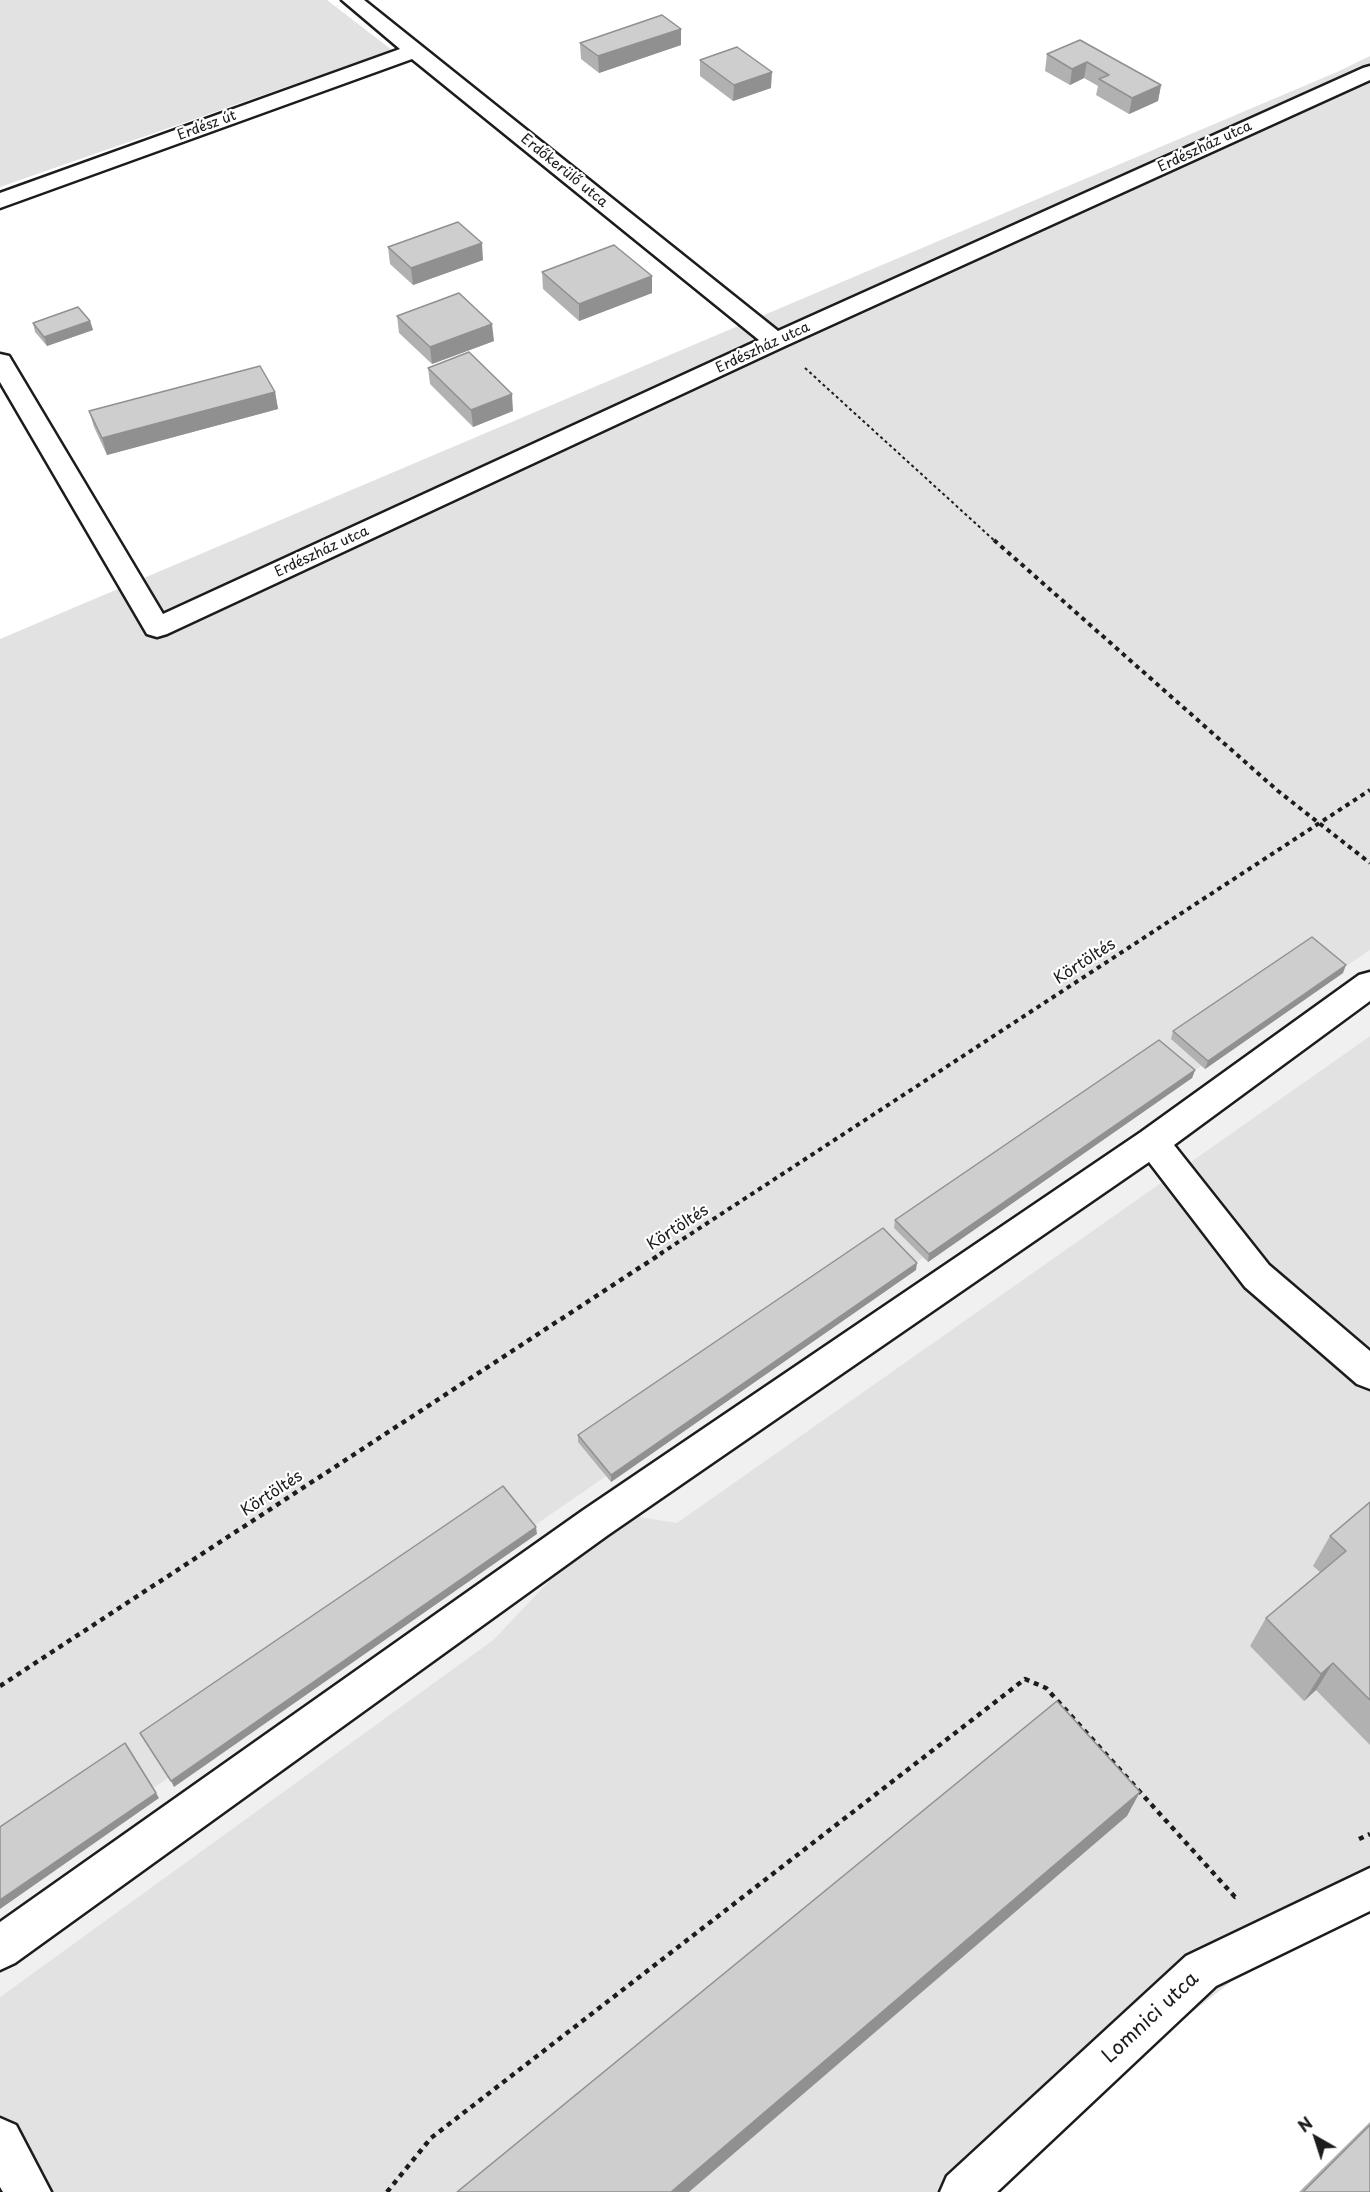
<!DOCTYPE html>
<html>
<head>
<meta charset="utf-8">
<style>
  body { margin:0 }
  #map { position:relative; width:1370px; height:2192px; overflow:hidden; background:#fff; font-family:"Playpen Sans",sans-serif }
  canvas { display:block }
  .north { position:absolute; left:1286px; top:2108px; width:60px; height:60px; -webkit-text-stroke:4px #fff; paint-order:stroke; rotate:321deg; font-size:16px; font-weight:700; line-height:24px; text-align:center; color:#1c1c1c }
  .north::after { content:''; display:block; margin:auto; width:21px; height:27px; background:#1c1c1c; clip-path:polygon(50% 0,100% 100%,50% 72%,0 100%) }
</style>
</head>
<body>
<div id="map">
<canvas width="1370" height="2192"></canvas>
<div class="north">N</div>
</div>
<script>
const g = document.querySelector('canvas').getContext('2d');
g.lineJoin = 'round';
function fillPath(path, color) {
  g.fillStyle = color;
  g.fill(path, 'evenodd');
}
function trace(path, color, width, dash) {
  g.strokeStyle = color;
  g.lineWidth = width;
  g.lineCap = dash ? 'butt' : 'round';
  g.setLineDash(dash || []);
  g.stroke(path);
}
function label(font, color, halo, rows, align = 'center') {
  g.font = font + ' "Playpen Sans",sans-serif';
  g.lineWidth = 4.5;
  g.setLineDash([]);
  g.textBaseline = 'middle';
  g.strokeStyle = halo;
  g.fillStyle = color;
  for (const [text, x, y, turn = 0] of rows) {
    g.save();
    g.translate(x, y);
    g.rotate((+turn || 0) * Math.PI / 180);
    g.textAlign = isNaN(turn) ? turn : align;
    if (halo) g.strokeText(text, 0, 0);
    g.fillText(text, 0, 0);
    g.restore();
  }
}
const built = new Path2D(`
  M1370,950V1036L677,1524L634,1516L570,1559L493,1640L0,1997V1894Z`);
const green = new Path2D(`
  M0,0H327L392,50L0,187Z
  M1370,56V950L0,1894V639L1337,72Z
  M1370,1036V1875L958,2192H0V1997L493,1640L570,1559L634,1516L677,1523Z`);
const pathFar2 = new Path2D(`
  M805,368L996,542`);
const pathFar1 = new Path2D(`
  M994,540L1278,791L1370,863
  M660,1254L1370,790`);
const path = new Path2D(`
  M0,1686L662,1253
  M1359,1839L1370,1834
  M387,2192L431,2138L1025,1679L1046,1688L1235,1897L1238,1896`);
const minor = new Path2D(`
  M342,0H364L778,331L1363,68L1370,66V80L785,346L167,634L157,637L147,634L0,382V354L9,356L12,361L163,614L759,340L412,59L0,208V193L400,49Z
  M1370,972V1001L1174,1145L1269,1265L1370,1351V1389L1357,1384L1245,1287L1149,1162L608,1535L15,1963L0,1970V1922L582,1511L1141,1132L1359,975Z
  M1370,1868V1911L1216,1986L997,2192H940L947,2176L1186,1956Z
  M0,2118L16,2125L51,2192H3L0,2187Z`);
const wall = new Path2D(`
  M681,29V45L599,73L581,59L580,43Z
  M1080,40L1161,85L1158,101L1129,114L1096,95L1098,86L1084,78L1070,85L1045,71L1047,54Z
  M700,60L771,88L733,101L700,76Z
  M388,247L483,260L413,285L390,264Z
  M542,272L652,276V293L579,321L543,289Z
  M397,316L494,341L432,364L399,333Z
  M90,321L93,330L47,346L35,332L33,323Z
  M428,368L513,411L473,427L430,384Z
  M275,392L278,409L107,455L94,427L89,411Z
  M1343,973L1205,1069L1171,1039L1173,1031Z
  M1195,1070L1192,1078L928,1262L894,1228L895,1220Z
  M916,1270L611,1482L578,1442V1435Z
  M1370,1502V1745L1316,1690L1304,1701L1250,1646L1266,1618L1320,1572L1313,1566L1330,1536Z
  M1370,2122V2192H1299Z`);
const shadedWall = new Path2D(`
  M681,29V45L599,73L598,56Z
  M1087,62L1084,78L1070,85L1072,69Z
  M772,72L771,88L733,101L734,85Z
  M1161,85L1158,101L1129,114L1132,98Z
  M482,243L483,260L413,285L411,268Z
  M652,276V293L579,321V304Z
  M90,321L93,330L47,346L44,337Z
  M492,324L494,341L432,364L430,347Z
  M275,392L278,409L107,455L102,438Z
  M512,394L513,411L473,427L471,410Z
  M1346,965L1343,973L1205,1069L1208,1061Z
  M1195,1070L1192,1078L928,1262L929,1254Z
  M917,1263L916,1270L611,1482V1475Z
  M536,1527L537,1534L174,1787L171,1781Z
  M1333,1663L1316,1690L1304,1701L1321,1674Z
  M1140,1792L1127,1816L689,2192H671Z
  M156,1793L159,1798L0,1909V1900Z`);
const building = new Path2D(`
  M662,15L681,29L598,56L580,43Z
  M1080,40L1161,85L1132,98L1099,79L1109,75L1087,62L1072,69L1047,54Z
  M737,47L772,72L734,85L700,60Z
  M458,222L482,243L411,268L388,247Z
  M614,245L652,276L579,304L542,272Z
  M459,293L492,324L430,347L397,316Z
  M78,307L90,321L44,337L33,323Z
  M469,352L512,394L471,410L428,368Z
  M260,366L275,392L102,438L89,411Z
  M1312,937L1346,965L1208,1061L1173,1031Z
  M1159,1040L1195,1070L929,1254L895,1220Z
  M883,1228L917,1263L611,1475L578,1435Z
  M503,1486L536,1527L171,1781L140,1733Z
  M1370,1502V1700L1333,1663L1321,1674L1266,1618L1346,1551L1330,1536Z
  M1057,1701L1140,1792L671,2192H457Z
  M125,1743L156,1793L0,1900V1827Z
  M1370,2125V2192H1303Z`);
const farStreetnames = [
  ["Erdész út",207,126,-20],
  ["Erdészház utca",1205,147,-25],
  ["Erdőkerülő utca",564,171,39],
  ["Erdészház utca",763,348,-25],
  ["Erdészház utca",322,552,-25]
];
const streetNames = [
  ["Körtöltés",1085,962,-33],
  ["Körtöltés",678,1228,-33],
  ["Körtöltés",272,1494,-33]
];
const nearStreetnames = [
  ["Lomnici utca",1151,2018,-43]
];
fillPath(built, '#f0f0f0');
fillPath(green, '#e2e2e2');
trace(minor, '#1c1c1c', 5);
trace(pathFar2, '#1c1c1c', 2, [3, 3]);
trace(pathFar1, '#1c1c1c', 4, [4.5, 4.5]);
trace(path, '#1c1c1c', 4.5, [5, 5]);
fillPath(minor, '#fff');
fillPath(wall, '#b1b1b1');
fillPath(shadedWall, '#909090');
fillPath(building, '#cecece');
trace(building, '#909090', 1.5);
label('14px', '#1c1c1c', '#fff', farStreetnames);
label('16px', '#1c1c1c', '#fff', streetNames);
label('20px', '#1c1c1c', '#fff', nearStreetnames);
</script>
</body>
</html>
